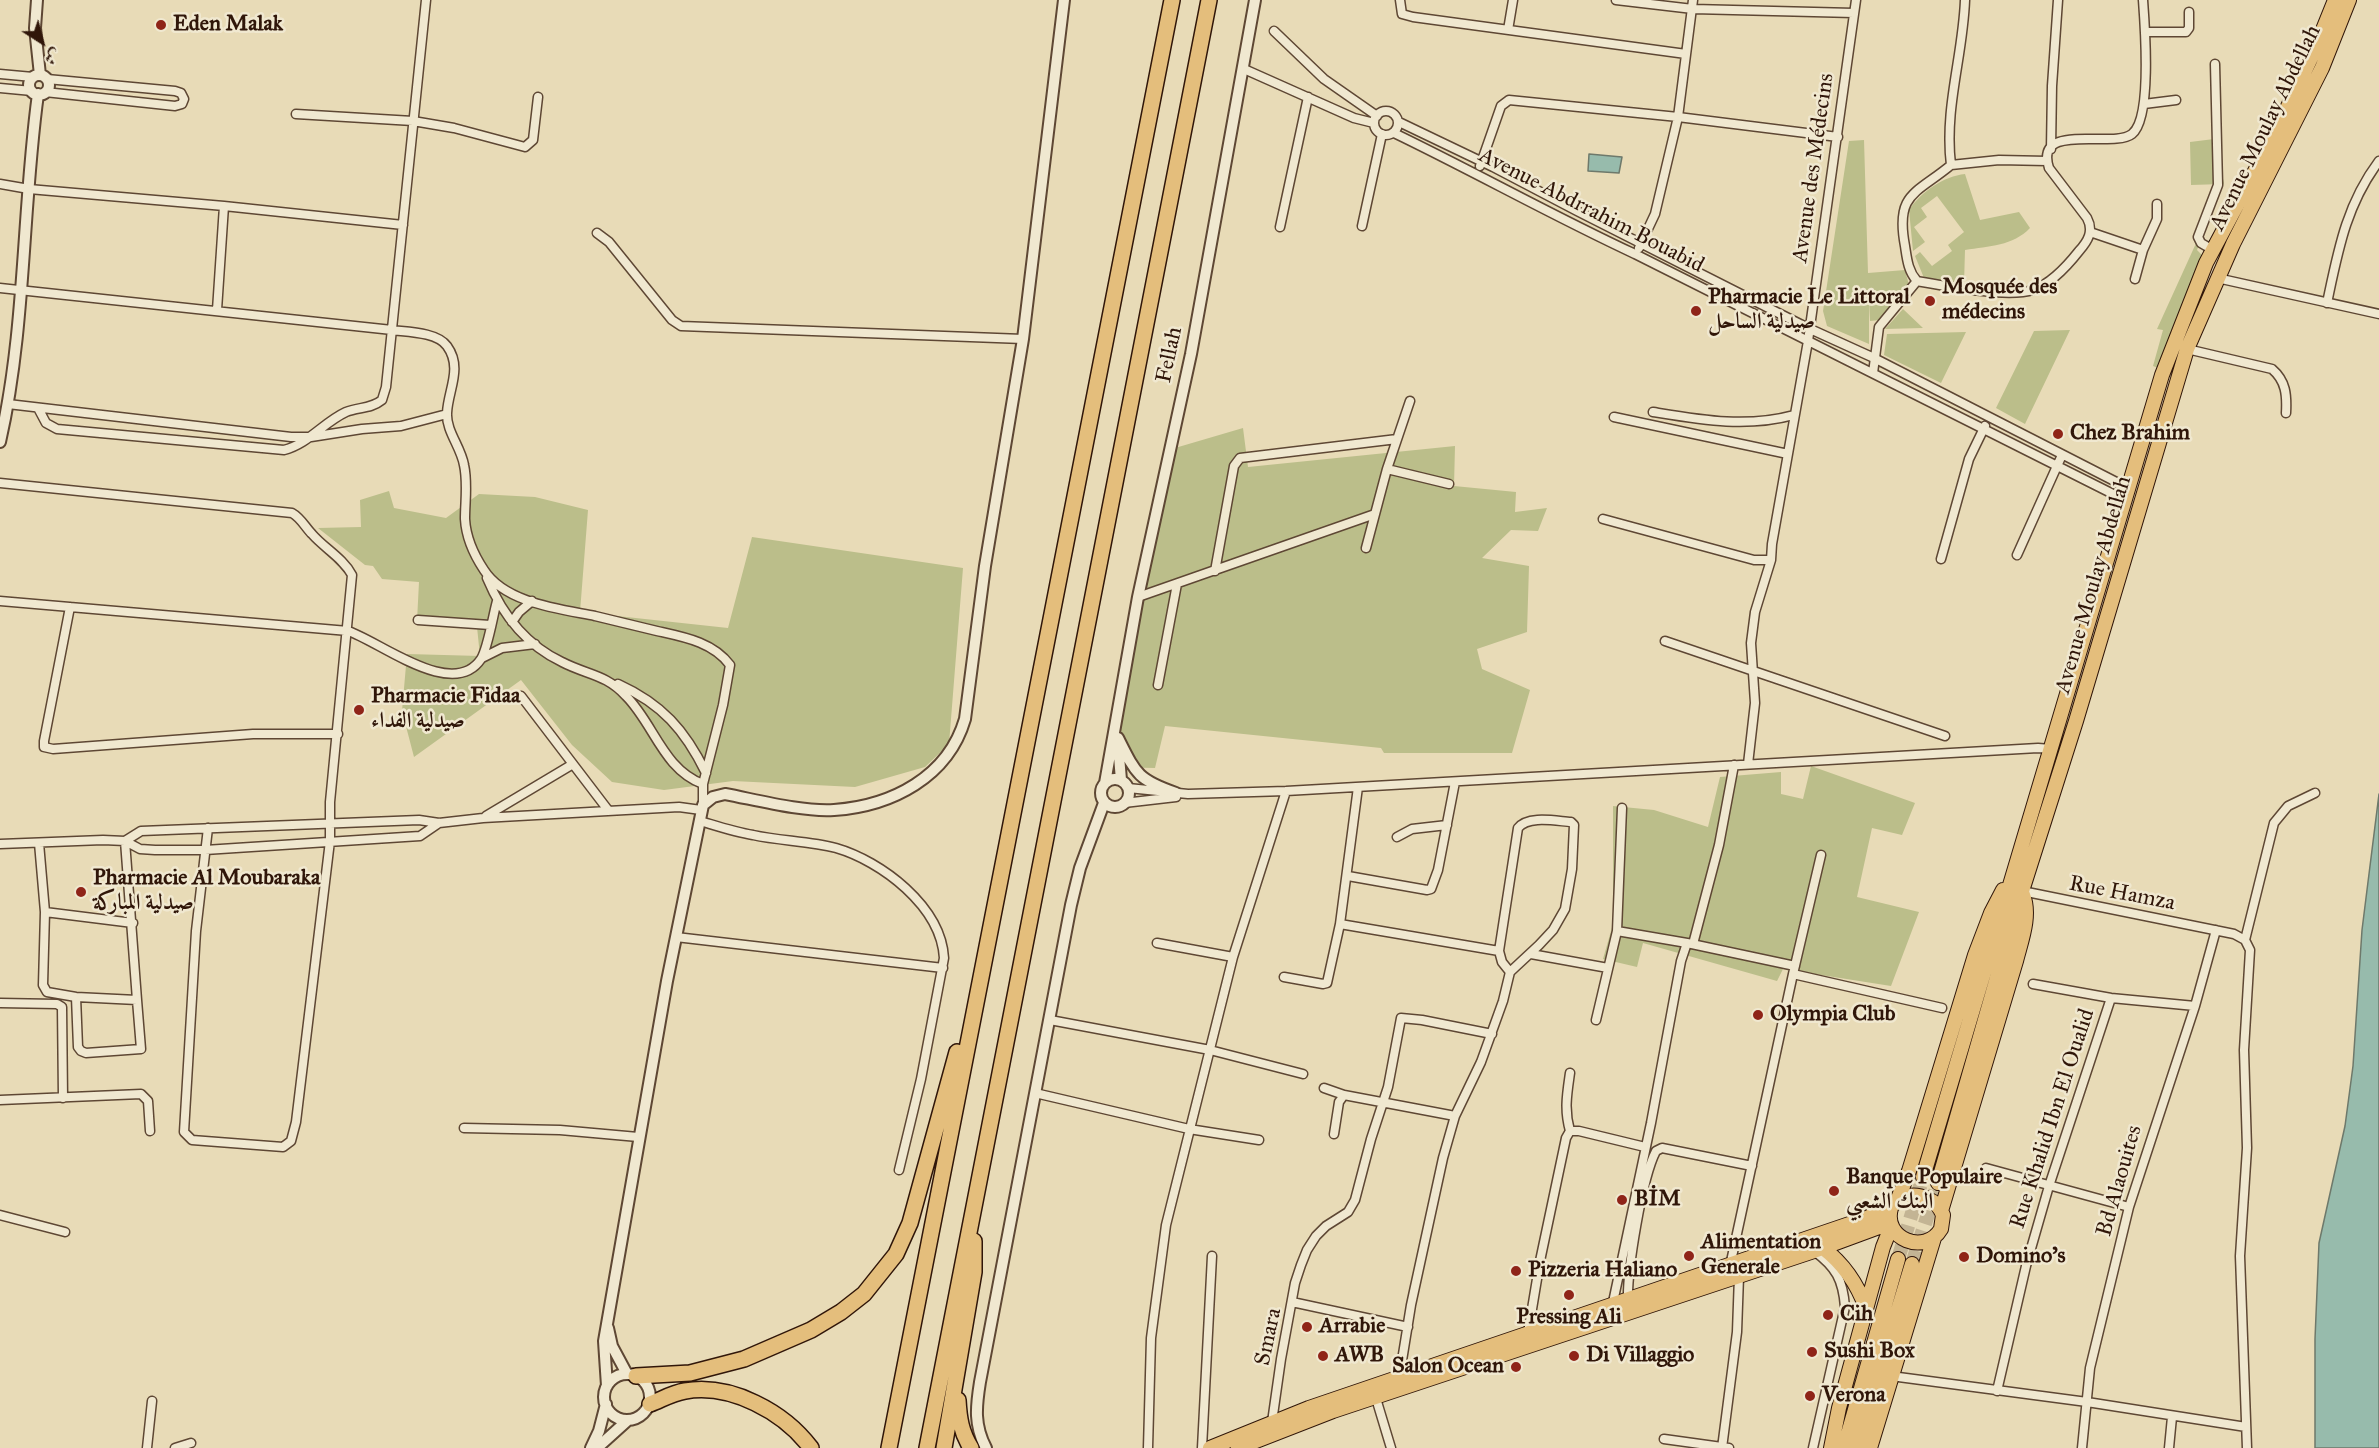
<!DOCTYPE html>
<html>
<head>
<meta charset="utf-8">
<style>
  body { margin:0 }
  #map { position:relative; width:2379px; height:1448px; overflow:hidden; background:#e8dbb7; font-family:"IM FELL Great Primer",Amiri,serif }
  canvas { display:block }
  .north { position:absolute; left:12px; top:12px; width:60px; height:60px; -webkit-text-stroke:4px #f0e8d0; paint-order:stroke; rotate:144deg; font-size:16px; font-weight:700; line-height:24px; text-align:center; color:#301609 }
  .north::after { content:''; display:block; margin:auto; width:21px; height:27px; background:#301609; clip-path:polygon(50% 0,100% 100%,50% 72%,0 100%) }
</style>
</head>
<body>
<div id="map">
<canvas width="2379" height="1448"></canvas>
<div class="north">ش</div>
</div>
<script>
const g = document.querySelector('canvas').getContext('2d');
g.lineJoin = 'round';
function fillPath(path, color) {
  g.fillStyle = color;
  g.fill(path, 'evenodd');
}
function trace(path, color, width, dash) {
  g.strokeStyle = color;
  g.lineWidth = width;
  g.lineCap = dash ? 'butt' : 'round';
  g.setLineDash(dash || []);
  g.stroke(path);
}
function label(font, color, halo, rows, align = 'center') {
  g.font = font + ' "IM FELL Great Primer",Amiri,serif';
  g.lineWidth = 5;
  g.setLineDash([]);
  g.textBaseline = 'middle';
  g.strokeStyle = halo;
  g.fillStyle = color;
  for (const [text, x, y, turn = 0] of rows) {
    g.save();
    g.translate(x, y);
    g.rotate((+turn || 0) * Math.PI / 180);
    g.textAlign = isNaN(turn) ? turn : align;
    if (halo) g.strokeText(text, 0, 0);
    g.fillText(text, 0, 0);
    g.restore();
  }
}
const green = new Path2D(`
  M2214,139L2224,183L2197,250L2203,256L2158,368L2153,366L2163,330L2157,329L2223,184L2191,185L2190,142Z
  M1864,140L1868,273L1905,270L1909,285L1880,320L1870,321L1869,301V344L1827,326L1823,311L1849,141Z
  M1965,174L1980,220L2019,212L2030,228C2013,246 1989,246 1965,250L1964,284L1924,278L1915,256L1920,252L1932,266L1952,251L1948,245L1964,232L1937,196L1921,208L1927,217L1914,227L1925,242L1913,251L1909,210C1921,192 1944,176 1965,174Z
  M1903,309L1923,328L1885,329Z
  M2070,330L2025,424L1996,408L2034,331Z
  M1966,332L1941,383L1884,355L1887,334Z
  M1243,428L1248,467L1455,446L1454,486L1516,492L1515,512L1547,508L1538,531L1511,530L1482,558L1529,566L1527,632L1477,649L1482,669L1530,690L1512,753H1384L1381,748L1165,726L1155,768L1108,767L1138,597L1175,448Z
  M389,491L394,508L446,518L479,494L535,497L588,510L580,612L728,628L752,537L963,568L949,744L925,767L855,787L733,781L664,790L612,782L572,745L521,680L414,757L402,711L407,654L480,656L477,627L417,621L419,582L382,579L373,566L365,565L318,528L361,527L360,500Z
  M1811,766L1915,803L1902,835L1872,828L1857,897L1919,912L1891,986L1783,969L1777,981L1643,943L1637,967L1603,959L1613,924V806L1654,810L1708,827L1720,777L1781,772V794L1803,799Z`);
const water = new Path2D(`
  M1589,154L1622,157L1619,173L1588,171Z
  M2379,794V1448H2315V1339L2319,1243L2345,1126L2353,1066L2362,930Z`);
const primaryTunnel = new Path2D(`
  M1898,1259L1923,1177
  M1912,1264L1938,1183`);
const minor = new Path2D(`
  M1400,0L1402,14L1413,17L1686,54
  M1616,0L1693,9L1854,13
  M1965,0C1963,56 1944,108 1951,165C1916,194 1895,193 1905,246C1907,259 1908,271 1917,281C1945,286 2007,298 2033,290C2050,284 2068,265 2079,251C2088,241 2094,231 2087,218L2049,168C2034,121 2113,149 2132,134C2152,118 2145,27 2143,0
  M1508,30L1513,0
  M1274,31L1324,79L1377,116
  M2145,32H2186L2189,28V12
  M1244,69L1354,118L1374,123
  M0,74L33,77
  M0,88L32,91
  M45,92L175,106L182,104L184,99L181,93L175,91L47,79
  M2144,104L2176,100
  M1374 123a12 12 0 1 1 24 0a12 12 0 1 1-24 0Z
  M296,114L413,121L454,128L525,147L533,140L538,97
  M1399,122L1493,167L1577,211L1808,328L1874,358L2128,488
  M1394,133C1475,172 1553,216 1635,254L2125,500
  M2051,149L2052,86L2058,0
  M1951,165L1999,160L2047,161
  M1480,166L1501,106L1509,100L1678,117L1838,137
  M0,184L29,189L224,206L403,225
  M1362,226L1382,134
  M1280,227L1308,97
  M2090,232L2143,250
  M597,233L609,242L672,320L681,326L1023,339
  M1639,248L1655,214L1678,117L1693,0
  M2213,250L2201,243L2198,237L2218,185L2215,64
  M2217,278L2379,314
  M2135,279L2143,250L2157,219V204
  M0,288L392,330C407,332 437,332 447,346C463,368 448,390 447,413C446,431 461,447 464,465C468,483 465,501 465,519C466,537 474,555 484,570C505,603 560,609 595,616C616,621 637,626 657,631C684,637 713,642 730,665L723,705L703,784V805
  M2327,303C2338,251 2346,205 2379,161
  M217,310L224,206
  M2187,349L2272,369C2286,381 2287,395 2286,413
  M1873,373L1879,327L1917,281
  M8,404L291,437H311L362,429L401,426L447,414
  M38,408L46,423L57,429L284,450C308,444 324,422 346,412C358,407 371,409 382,400L386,387L426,0
  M1653,412C1702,420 1746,428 1794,415
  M1614,417L1788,454
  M1387,469L1449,484
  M0,483L292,513C301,518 305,527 312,534C324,548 343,558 352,575L330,802V841L296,1122L291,1141L283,1147L192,1140L184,1132L196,931L208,828
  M1603,519L1754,560H1771L1772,544L1808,341L1856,0
  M1366,548L1387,469L1410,401
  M2017,555L2062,455
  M1941,559L1969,459L1985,426
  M1215,571L1234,466L1240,458L1397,439
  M487,578C502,614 526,645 562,662C587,675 606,674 626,696C654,724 663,769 703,784
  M1138,597L1375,514
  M0,601L348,631C379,641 453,701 481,659C488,648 493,615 497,601
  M70,607L44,741V747L53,749L253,734H338
  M418,620L490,625
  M512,622L519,612L532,601
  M1665,641L1945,736
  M482,658L502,648L535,644
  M618,684C662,704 685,730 706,773
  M1158,685L1177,584
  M521,696L608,810
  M1748,764L1755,703L1751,643L1755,612L1771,560
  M1358,787L1340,924L1499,951
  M1128,788L1188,794L1286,791L2038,748L2051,749
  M1124,803L1176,797
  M486,816L573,764
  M700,821C717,826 735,832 753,835C780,841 809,841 836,848C881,861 941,906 944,958L921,1079L899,1170
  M1397,837L1412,829L1447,825
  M125,841L141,831L166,830L419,820L439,823L483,818L679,807L701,810
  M39,843L45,912L133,923
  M0,844L103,840L125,841L140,849L155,850H205L420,836L439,823
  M1821,855L1793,974L1942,1008
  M1348,876L1427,890L1431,889L1438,870L1455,782
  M2022,891L2234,934L2245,940L2250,950L2244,1050L2247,1148L2240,1256L2247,1448
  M45,912L43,985L47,992L76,997L137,1000L125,841
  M1617,931L1687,943
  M676,937L943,968
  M2245,940L2274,823L2288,806L2315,793
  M1157,943L1233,957
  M1693,944L1719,845L1734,765
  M1531,954L1608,968
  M1284,977L1323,984L1327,983L1340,924
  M2033,984L2111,998L2195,1006
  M76,997L78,1047L81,1051L86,1053L141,1049L137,1000
  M0,1003L57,1004L62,1007L63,1098
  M1050,1020L1210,1050L1303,1074
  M1596,1020L1617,931L1622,808
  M1324,1088L1344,1095
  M1035,1093L1189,1129L1259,1140
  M0,1100L141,1094L148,1101L150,1131
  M464,1128L560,1130L638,1137
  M1570,1131H1579L1645,1147
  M1334,1134L1339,1102L1344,1095L1455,1116
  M1986,1168L2129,1207
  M0,1215L65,1232
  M1730,1266L1793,974
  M1628,1301C1627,1270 1642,1178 1656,1151L1662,1148L1752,1166
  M1292,1302L1408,1327
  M1612,1307L1651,1123L1681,961L1687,943L1795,966
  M1528,1333L1540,1261L1566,1138L1570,1131C1564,1110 1567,1094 1570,1073
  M1891,1376L2087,1402L2246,1427
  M1399,1379L1411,1305L1443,1158L1455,1116L1481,1062L1503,1001L1510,972L1539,945L1553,930L1565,909L1572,869L1574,825L1571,822C1556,821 1528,815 1518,828L1499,951L1502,962L1510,972
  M1997,1391L2026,1266L2049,1186L2111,998
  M1375,1395L1391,1448
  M1272,1422L1281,1359L1295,1283L1301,1265L1307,1250L1316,1236L1326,1226L1348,1212L1355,1200L1371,1139L1388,1087L1401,1018L1422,1020L1492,1034
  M1664,1439L1729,1448
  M147,1448L152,1401
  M175,1448L191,1443
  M1148,1448L1151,1338L1166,1225L1233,957L1286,791
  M1202,1448L1212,1256
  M1722,1448L1737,1332L1739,1276
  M1813,1448L1845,1307C1843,1280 1836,1267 1814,1251
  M2082,1448L2090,1368L2129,1207L2195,1006L2216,930
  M2169,1448L2172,1417`);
const tertiary = new Path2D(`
  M37,0L35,28L40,75
  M29 85a10 10 0 1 1 20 0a10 10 0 1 1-20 0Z
  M0,442C26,328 22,210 38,94
  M1118,738C1136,774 1138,780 1176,793
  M1118,744L1121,780
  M1101 793a14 14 0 1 1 28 0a14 14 0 1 1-28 0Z
  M1105,783L1138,597L1191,354L1255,0
  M608,1328L612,1346L627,1374
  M604 1397a23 23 0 1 1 46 0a23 23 0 1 1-46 0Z
  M607,1386L604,1341L667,981L703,805L713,797L725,794C757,800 802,812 834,810C892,806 948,777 965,719L985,566L1023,339L1064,0
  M591,1448L599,1431L606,1404
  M597,1448L628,1420
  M986,1448C974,1425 976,1407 980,1382L1071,905L1080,868L1104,803`);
const primary = new Path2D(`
  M1923,1177L2162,375L2206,263L2277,130L2316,47L2335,0
  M1938,1183L2022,891L2076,721L2187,349L2233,244L2322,68L2349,0
  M1897,1201L1909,1171L1975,955L1991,913L2003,890
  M1941,1211L2016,961C2021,941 2031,916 2023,895
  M1823,1248C1844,1264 1857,1283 1866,1308
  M1210,1448L1309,1408L1867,1218C1874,1214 1883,1212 1889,1208C1895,1205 1897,1199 1904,1197C1919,1192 1938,1200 1943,1215L1941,1229C1925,1256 1882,1239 1891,1208
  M1238,1448L1333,1411L1814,1251L1890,1223
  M1831,1448L1839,1408L1883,1247L1891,1227
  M1844,1448L1898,1259
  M1856,1448L1912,1264
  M1870,1448L1934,1238`);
const motorway = new Path2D(`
  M636,1376L690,1373L744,1359L811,1330L841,1312L864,1294L896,1254L910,1223L957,1052
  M958,1400C959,1418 961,1432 971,1448
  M650,1404C661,1400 672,1393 685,1391C731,1383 784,1412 811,1448
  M889,1448L1172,0
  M927,1448L1209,0
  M944,1448L974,1272V1241`);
const markers = [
  [161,25,6,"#8f2418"],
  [1930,301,6,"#8f2418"],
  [1696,311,6,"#8f2418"],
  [2058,434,6,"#8f2418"],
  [359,710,6,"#8f2418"],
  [81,892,6,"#8f2418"],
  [1758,1015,6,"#8f2418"],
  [1834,1191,6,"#8f2418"],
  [1622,1200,6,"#8f2418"],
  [1689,1256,6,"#8f2418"],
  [1964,1257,6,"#8f2418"],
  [1516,1271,6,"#8f2418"],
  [1569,1295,6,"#8f2418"],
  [1828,1315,6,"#8f2418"],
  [1307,1327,6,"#8f2418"],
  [1812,1352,6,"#8f2418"],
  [1323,1356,6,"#8f2418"],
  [1574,1356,6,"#8f2418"],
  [1516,1367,6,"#8f2418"],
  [1810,1396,6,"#8f2418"]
];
const poiNames = [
  ["Eden Malak",173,25],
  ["Mosquée des",1942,288],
  ["médecins",1942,313],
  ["Pharmacie Le Littoral",1708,298],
  ["صيدلية الساحل",1708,323],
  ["Chez Brahim",2070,434],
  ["Pharmacie Fidaa",371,697],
  ["صيدلية الفداء",371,722],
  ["Pharmacie Al Moubaraka",93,879],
  ["صيدلية المباركة",93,904],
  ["Olympia Club",1770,1015],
  ["Banque Populaire",1846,1178],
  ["البنك الشعبي",1846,1203],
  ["BİM",1634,1200],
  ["Alimentation",1701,1243],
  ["Generale",1701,1268],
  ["Domino's",1976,1257],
  ["Pizzeria Haliano",1528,1271],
  ["Cih",1840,1315],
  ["Pressing Ali",1569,1318,"center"],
  ["Arrabie",1319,1327],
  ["Sushi Box",1824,1352],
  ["AWB",1335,1356],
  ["Di Villaggio",1586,1356],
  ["Salon Ocean",1504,1367,"right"],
  ["Verona",1822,1396]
];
const streetNames = [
  ["Avenue Moulay Abdellah",2266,128,-64],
  ["Avenue des Médecins",1814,168,-82],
  ["Avenue Abdrrahim Bouabid",1591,211,27],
  ["Fellah",1170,355,-78],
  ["Avenue Moulay Abdellah",2094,585,-74],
  ["Rue Hamza",2122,894,11],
  ["Rue Khalid Ibn El Oualid",2053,1119,-72],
  ["Bd Alaouites",2120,1181,-74],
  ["Smara",1269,1337,-78]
];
fillPath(green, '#bbbe8a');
fillPath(water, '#97bbac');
trace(water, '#6e796b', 1.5);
trace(primaryTunnel, '#c3b494', 14, [14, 7]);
trace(minor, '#5e4734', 11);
trace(tertiary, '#5e4734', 14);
trace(primary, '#301609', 16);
trace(motorway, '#301609', 18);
trace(minor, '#f0e8d0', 8);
trace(tertiary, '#f0e8d0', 10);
trace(primary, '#e4be7c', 14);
trace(motorway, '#e4be7c', 15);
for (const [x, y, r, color] of markers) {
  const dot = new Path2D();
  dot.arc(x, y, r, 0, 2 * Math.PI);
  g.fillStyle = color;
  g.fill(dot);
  trace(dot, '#f0e8d0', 2);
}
label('bold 22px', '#301609', '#f0e8d0', poiNames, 'left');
label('22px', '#301609', '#f0e8d0', streetNames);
</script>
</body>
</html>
